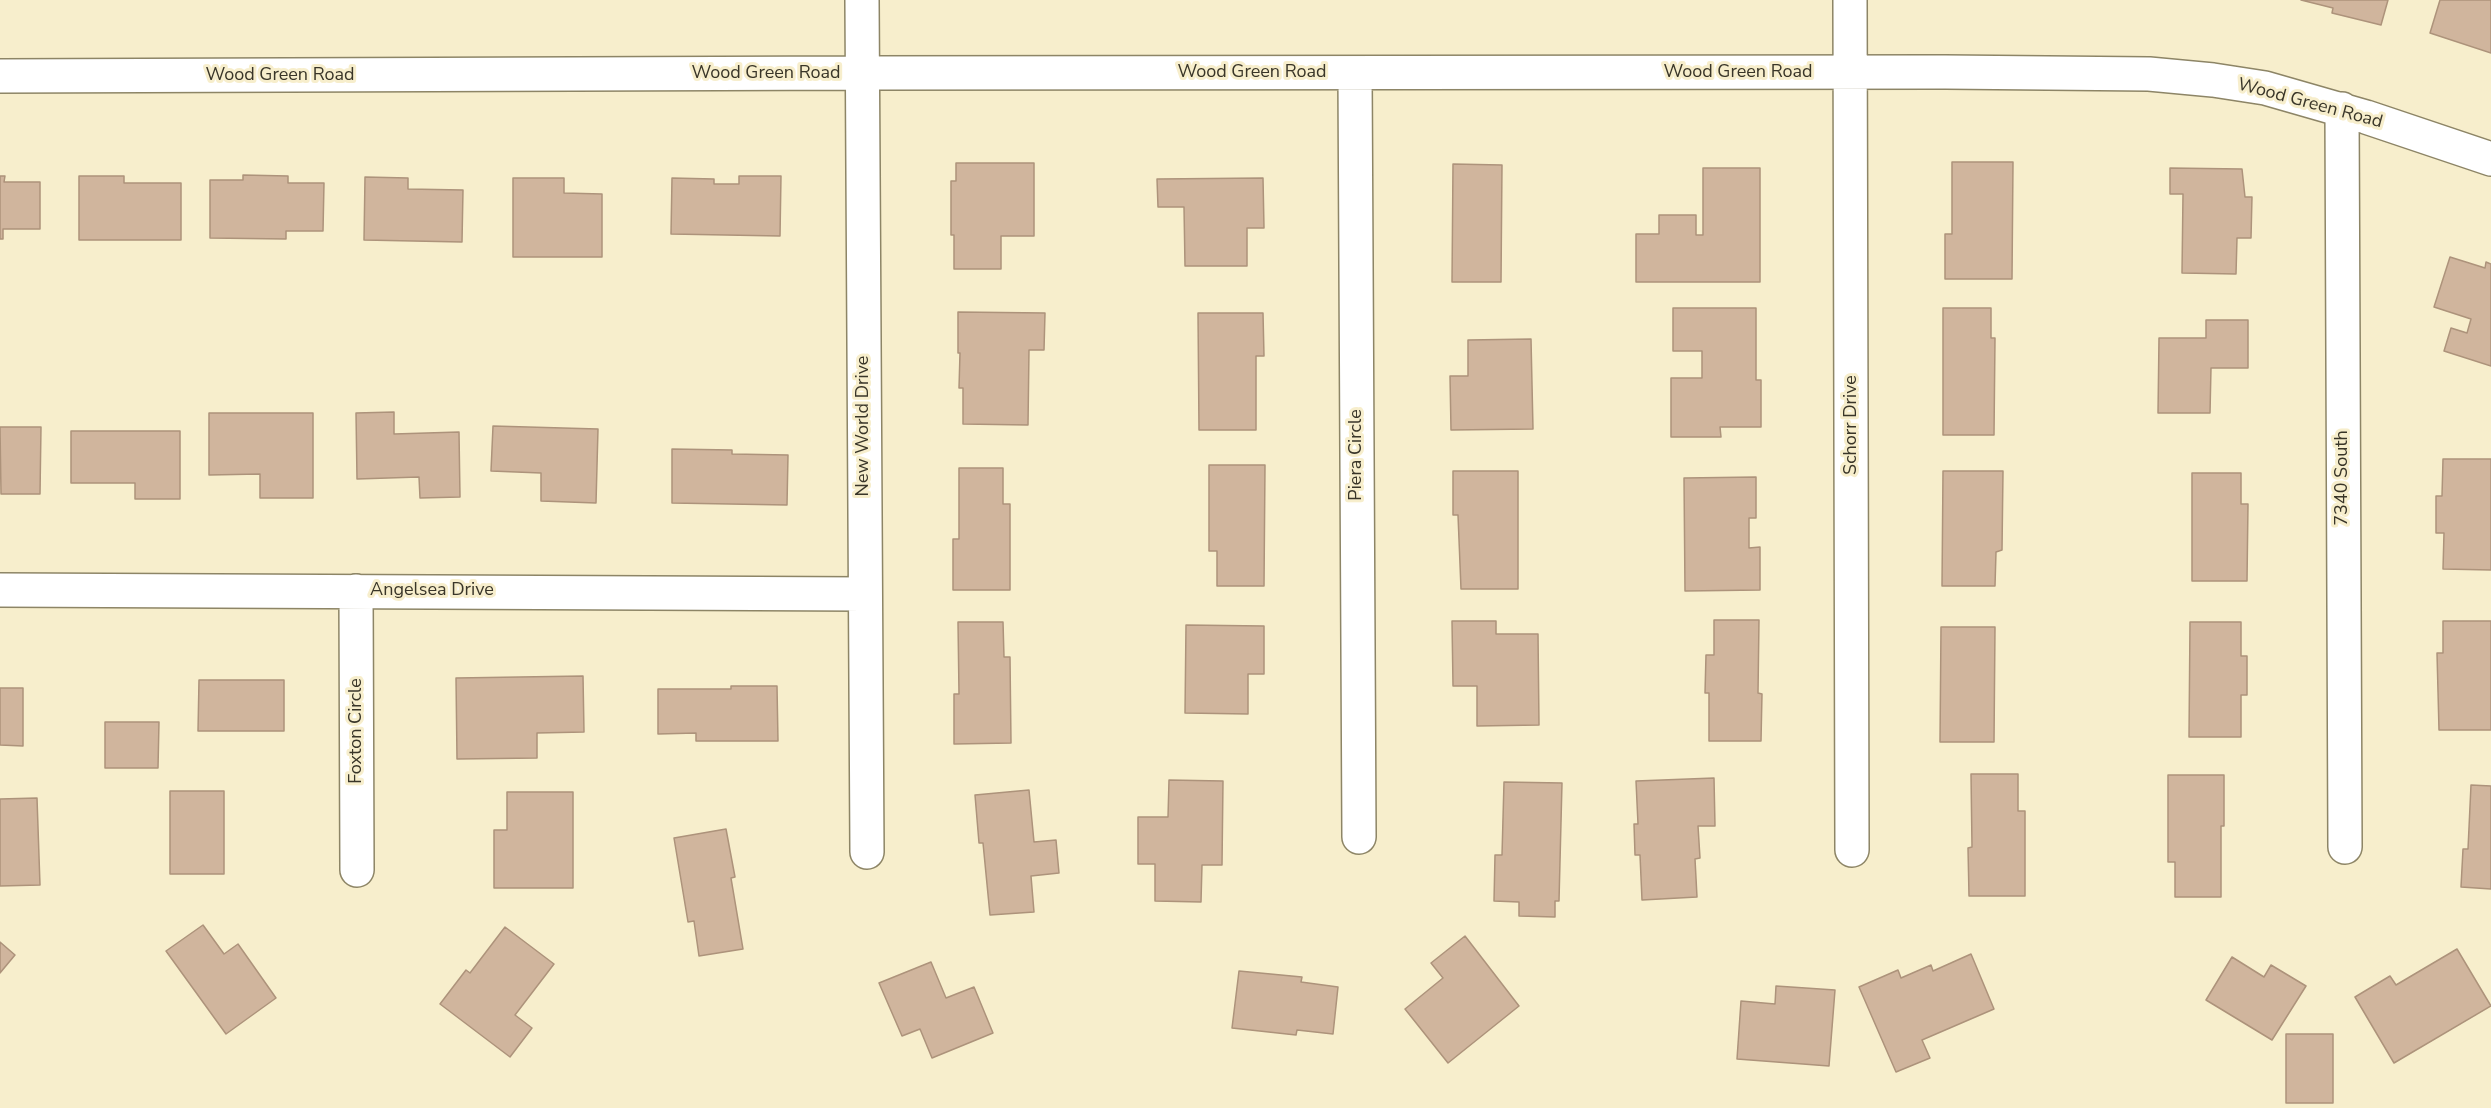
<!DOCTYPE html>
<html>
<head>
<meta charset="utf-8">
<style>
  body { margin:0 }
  canvas { display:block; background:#f7eecc }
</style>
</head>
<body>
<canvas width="2491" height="1108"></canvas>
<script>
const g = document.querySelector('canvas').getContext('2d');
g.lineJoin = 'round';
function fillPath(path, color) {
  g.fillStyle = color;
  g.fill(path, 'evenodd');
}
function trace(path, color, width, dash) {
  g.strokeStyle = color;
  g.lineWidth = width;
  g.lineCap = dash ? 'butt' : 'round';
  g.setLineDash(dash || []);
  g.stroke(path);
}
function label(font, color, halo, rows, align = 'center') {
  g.font = font + ' "Nunito Sans",sans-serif';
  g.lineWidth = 6;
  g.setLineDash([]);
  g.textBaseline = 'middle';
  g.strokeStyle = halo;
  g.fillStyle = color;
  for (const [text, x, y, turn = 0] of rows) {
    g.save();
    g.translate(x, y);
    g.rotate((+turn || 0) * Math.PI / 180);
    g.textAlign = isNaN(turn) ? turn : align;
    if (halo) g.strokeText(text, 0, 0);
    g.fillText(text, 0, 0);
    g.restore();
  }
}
const building = new Path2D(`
  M2301,0H2388L2381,25L2332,13L2333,8Z
  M2440,0H2491V53L2430,33Z
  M1952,162H2013L2012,279H1945V234H1952Z
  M956,163H1034V236H1001V269H954V235H951V181H956Z
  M1453,164L1502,165L1501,282H1452Z
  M1703,168H1760V282H1636V234H1659V215H1696V235H1703Z
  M2170,168L2242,169L2245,197H2252L2251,238H2237L2236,274L2182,273L2183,194H2170Z
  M243,175L288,176V183H324L323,231H286V239L210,238V180H243Z
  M0,176H5L4,182H40V229H3V239H0Z
  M79,176H124V183H181V240H79Z
  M739,176H781L780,236L671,234L672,178L714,179V184H739Z
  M365,177L408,178V189L463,190L462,242L364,240Z
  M513,178H564V193L602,194V257H513Z
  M1263,178L1264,228H1247V266H1185L1184,207H1158L1157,179Z
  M2450,257L2485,268L2486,262L2491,264V366L2444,351L2451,328L2467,333L2471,319L2434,307Z
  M1673,308H1756V380H1761V427H1720L1721,437H1671V378H1702V351H1673Z
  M1943,308H1991V338H1995L1994,435H1943Z
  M958,312L1045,313L1044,350H1029L1028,425L963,424V388H959L960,353H958Z
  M1198,313H1263L1264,356H1256V430H1199Z
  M2206,320H2248V368H2211L2210,413H2158L2159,338H2206Z
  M1531,339L1533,429L1451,430L1450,376H1468V340Z
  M394,412V434L459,432L460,497L420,498L419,477L357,479L356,413Z
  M209,413H313V498H260V474L209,475Z
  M493,426L598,429L596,503L541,501V473L491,471Z
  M0,427H41L40,494H1Z
  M71,431H180V499H135V483H71Z
  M672,449L732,450V454L788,455L787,505L672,503Z
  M2443,459H2491V570L2443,569L2444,533H2436V496H2442Z
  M1209,465H1265L1264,586H1217V551H1209Z
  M959,468H1003V504H1010V590H953V539H959Z
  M1453,471H1518V589H1461L1458,515H1453Z
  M1943,471H2003L2002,550L1996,552L1995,586H1942Z
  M2192,473H2241V504H2248L2247,581H2192Z
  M1756,477V518H1749V548L1760,547V590L1685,591L1684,478Z
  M1714,620H1759L1758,693L1762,694L1761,741H1709V693H1705L1706,655H1714Z
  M1452,621H1496V634H1538L1539,725L1477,726V686H1453Z
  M2443,621H2491V730H2439L2437,653H2443Z
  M958,622H1003L1004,657H1010L1011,743L954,744V694H959Z
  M2190,622H2241V656H2247V695H2241V737H2189Z
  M1186,625L1264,626V674H1248V714L1185,713Z
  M1941,627H1995L1994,742H1940Z
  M583,676L584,732L537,733V758L457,759L456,678Z
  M199,680H284V731H198Z
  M731,686H777L778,741H696V733L658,734V689H731Z
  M0,688H23V746L0,745Z
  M105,722H159L158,768H105Z
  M1971,774H2018V811H2025V896H1969L1968,848L1972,847Z
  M2168,775H2224V826H2221V897H2175V862H2168Z
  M1714,778L1715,826H1698L1700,858L1695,859L1697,897L1642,900L1640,855H1635L1634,824H1638L1636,781Z
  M1169,780L1223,781L1222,865H1202L1201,902L1155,901V864H1138V817H1168Z
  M1504,782L1562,783L1559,901H1555V917L1519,916V902L1494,901L1495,855H1502Z
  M2471,785L2491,786V889L2461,887L2463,849H2468Z
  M1029,790L1034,842L1056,840L1059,873L1031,876L1034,912L990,915L983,843H979L975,795Z
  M170,791H224V874H170Z
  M507,792H573V888H494V830H507Z
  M37,798L40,885L0,886V799Z
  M726,829L735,877L731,878L743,949L699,956L694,921L688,922L674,838Z
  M203,925L224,954L238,944L276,998L226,1034L166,951Z
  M505,927L554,964L515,1015L532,1028L510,1057L440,1004L466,970L470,973Z
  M1465,936L1519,1006L1448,1063L1405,1009L1443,978L1431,963Z
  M0,942L15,955L0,973Z
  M2457,949L2491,1006L2394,1063L2355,997L2390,976L2396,985Z
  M1971,954L1994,1009L1922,1040L1930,1058L1896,1072L1859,987L1898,970L1901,978L1931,965L1933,971Z
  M2232,957L2264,977L2271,965L2306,986L2272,1040L2206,1000Z
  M931,962L946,998L974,987L993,1033L932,1058L920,1029L902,1036L879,983Z
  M1239,971L1302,977L1301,982L1338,987L1333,1034L1297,1030L1296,1035L1232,1028Z
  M1776,986L1835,990L1829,1066L1737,1059L1741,1001L1775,1004Z
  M2286,1034H2333V1103H2286Z`);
const minor = new Path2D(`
  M862,0L867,852
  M1850,0L1852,850
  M1355,73L1359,837
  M0,76L862,73L1945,72L2149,74L2213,80L2265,88L2366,117L2491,159
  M2342,109L2345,847
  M0,590L864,594
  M356,591L357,870`);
const streetNames = [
  ["Wood Green Road",1252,73],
  ["Wood Green Road",1738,73],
  ["Wood Green Road",766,74],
  ["Wood Green Road",280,76],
  ["Wood Green Road",2310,104,15],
  ["Schorr Drive",1852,425,-90],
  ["New World Drive",864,426,-90],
  ["Piera Circle",1357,455,-90],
  ["7340 South",2343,478,-90],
  ["Angelsea Drive",432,591],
  ["Foxton Circle",357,731,-90]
];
fillPath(building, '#d0b59d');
trace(building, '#ad937b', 1.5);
trace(minor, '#8d8566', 36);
trace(minor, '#fff', 33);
label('18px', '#393528', '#f7eecc', streetNames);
</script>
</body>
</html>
